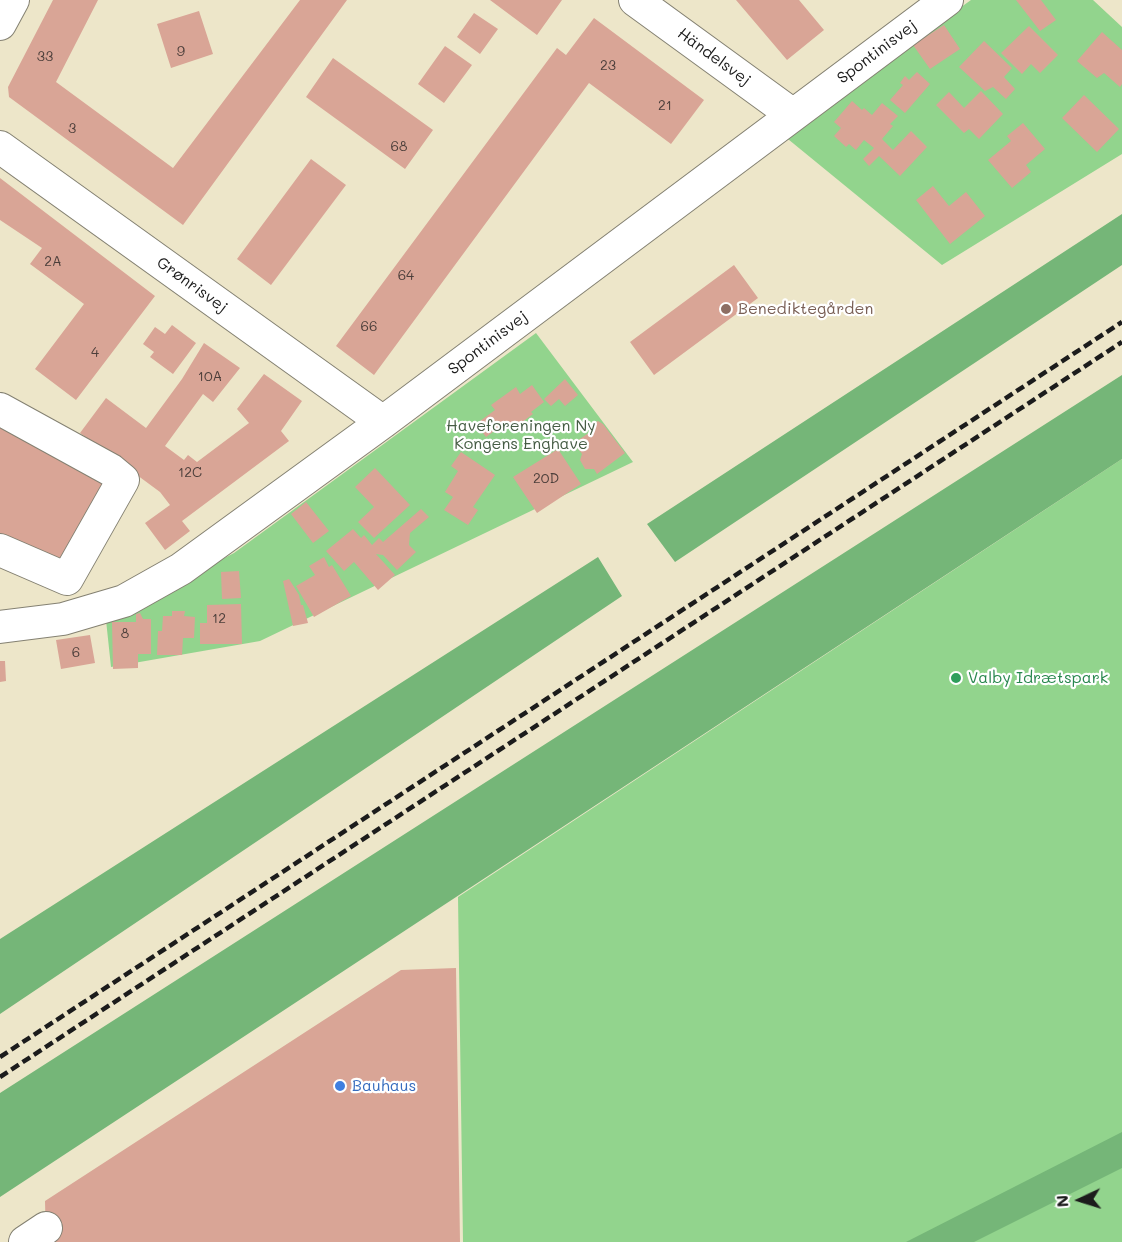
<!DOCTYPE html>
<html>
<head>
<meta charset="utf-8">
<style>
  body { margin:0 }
  #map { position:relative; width:1122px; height:1242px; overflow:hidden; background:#ede6c9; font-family:Mali,sans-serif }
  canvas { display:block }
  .north { position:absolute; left:1050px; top:1170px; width:60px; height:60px; -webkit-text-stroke:4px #fff; paint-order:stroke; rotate:266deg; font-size:16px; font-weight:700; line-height:24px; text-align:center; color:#1c1c1c }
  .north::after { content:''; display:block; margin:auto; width:21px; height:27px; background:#1c1c1c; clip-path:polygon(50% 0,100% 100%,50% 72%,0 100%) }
</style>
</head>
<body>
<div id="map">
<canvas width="1122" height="1242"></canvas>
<div class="north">N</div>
</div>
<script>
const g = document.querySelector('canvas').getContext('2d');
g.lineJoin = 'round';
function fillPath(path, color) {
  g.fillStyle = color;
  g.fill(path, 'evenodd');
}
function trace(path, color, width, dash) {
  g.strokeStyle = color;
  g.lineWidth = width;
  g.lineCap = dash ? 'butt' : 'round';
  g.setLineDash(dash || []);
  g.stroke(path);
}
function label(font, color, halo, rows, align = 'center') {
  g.font = font + ' Mali,sans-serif';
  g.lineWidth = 4.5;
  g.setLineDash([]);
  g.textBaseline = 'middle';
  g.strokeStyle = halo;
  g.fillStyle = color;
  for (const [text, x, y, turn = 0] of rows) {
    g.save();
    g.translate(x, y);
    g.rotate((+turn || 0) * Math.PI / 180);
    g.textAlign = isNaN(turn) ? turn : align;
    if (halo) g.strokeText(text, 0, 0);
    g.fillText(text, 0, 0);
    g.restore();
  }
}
const green = new Path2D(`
  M971,0H1093L1122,27V154L942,265L783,135Z
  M536,333L633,462L260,641L111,667L106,620L234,553Z
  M1122,459V1242H463L458,897Z`);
const forest = new Path2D(`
  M1122,214V265L675,562L647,524Z
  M1122,375V459L0,1197V1093Z
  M598,557L622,596L0,1014V939Z
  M1122,1132V1168L974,1242H906Z`);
const building = new Path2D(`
  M53,0H98L56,82L173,168L300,0H347L183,225L9,97L8,87Z
  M490,0H562L537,35Z
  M736,0H799L824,30L787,60Z
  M1016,0H1041L1056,20L1040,31Z
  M199,11L213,54L171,68L157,24Z
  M474,13L498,29L480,54L457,37Z
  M594,18L704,100L671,144L589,83L374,375L336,346L557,48L566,55Z
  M944,25L960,49L930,69L913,45Z
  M1029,26L1058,55L1040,73L1031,64L1022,74L1001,53Z
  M1102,32L1122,50V84L1120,87L1104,73L1097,78L1077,61Z
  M984,41L1012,68L1004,77L1015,89L1006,99L993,87L985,91L959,67Z
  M445,46L472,65L444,103L418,84Z
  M333,58L433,130L405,169L306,97Z
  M917,72L930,84L905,113L890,100L903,85L900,83L905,76L909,80Z
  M981,91L1003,114L979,139L969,129L964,133L936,105L949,92L964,108Z
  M1084,95L1119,129L1097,152L1062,118Z
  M852,101L862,110L864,108L872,115L882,103L898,116L890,124L893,126L882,139L893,150L911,131L927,147L900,176L879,156L869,166L863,159L874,148L864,140L856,150L849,144L846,147L834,136L841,128L834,122Z
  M1023,123L1045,149L1026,165L1031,172L1012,188L988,160L1011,141L1007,136Z
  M311,159L346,185L271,285L237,259Z
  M0,178L155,296L76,400L35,369L84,304L30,264L42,248L0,220Z
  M933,186L949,206L966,192L985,216L950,244L916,200Z
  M734,265L758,298L654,375L630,342Z
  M172,325L196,343L173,374L150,357L154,352L143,344L155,327L165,334Z
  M204,343L240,368L213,402L203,394L165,446L184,460L188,455L197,462L249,423L237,409L264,374L302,401L281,431L289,441L182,521L190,531L165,550L145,523L170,505L160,492L80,433L106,398L146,428L182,379Z
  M565,379L578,395L565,406L559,399L551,406L544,399Z
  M532,385L544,402L531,412L533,414L513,429L508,421L486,437L476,424L495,410L491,405L516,387L520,394Z
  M598,421L603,424L625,453L597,474L594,469H585L580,460L582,454L574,443L593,430L594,423Z
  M0,427L106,482L62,566L0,534Z
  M558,449L581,484L537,513L513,477Z
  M461,452L495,475L473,507L478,510L468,525L444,510L453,497L445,492L458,471L451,466Z
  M375,468L410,505L374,538L358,522L374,507L355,487Z
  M306,502L329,531L313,543L291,514Z
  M421,509L429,517L410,533L409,545L416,552L397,570L383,555L376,554L395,575L378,590L354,562L344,571L326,551L353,529L361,538L364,535L372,545L379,538L383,542Z
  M324,557L329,567L332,565L351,596L314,617L296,586L315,575L309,566Z
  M239,571L241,598L222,599L221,572Z
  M289,579L299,595L301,605H303L308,623L293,626L283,581Z
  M241,604L242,644H200V623H207V605Z
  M172,611H185L184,616L195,617L194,638H183L182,655H157L158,631H162L163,616H172Z
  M140,613L143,619H151V654H138V668L113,669L112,622H136V614Z
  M90,635L95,663L61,669L56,640Z
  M0,661H5L6,681L0,682Z
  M456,968L460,1242H46L45,1201L401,970Z`);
const minor = new Path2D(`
  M635,0L793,115
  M0,24L13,0
  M0,147L383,422
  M0,409L111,470L123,480L67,579L0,550
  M0,627L63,619L124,601L181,569L383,422L947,0
  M25,1242L46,1228`);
const rail = new Path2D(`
  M0,1057L1122,322
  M0,1077L1122,342`);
const markers = [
  [726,309,6,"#8d6e63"],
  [956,678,6,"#2e9e5b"],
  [340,1086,6,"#3f7fe0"]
];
const numberNames = [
  ["9",181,52],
  ["33",45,57],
  ["23",608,66],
  ["21",665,106],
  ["3",72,129],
  ["68",399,147],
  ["2A",53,262],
  ["64",406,276],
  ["66",369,327],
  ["4",95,353],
  ["10A",210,377],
  ["12C",190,473],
  ["20D",546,479],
  ["12",219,619],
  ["8",125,634],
  ["6",76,653]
];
const streetNames = [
  ["Spontinisvej",877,52,-37],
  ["Händelsvej",714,57,36],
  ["Grønrisvej",192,285,36],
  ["Spontinisvej",488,343,-37]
];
const educationNames = [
  ["Benediktegården",738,309]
];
const parkNames = [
  ["Haveforeningen Ny",521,426],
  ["Kongens Enghave",521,444]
];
const leisureNames = [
  ["Valby Idrætspark",968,678]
];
const shopNames = [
  ["Bauhaus",352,1086]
];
fillPath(green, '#92d48d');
fillPath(forest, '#75b678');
fillPath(building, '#d9a596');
trace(minor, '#848172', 34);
trace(minor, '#fff', 32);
trace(rail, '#1c1c1c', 4.5, [9, 4.5]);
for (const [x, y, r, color] of markers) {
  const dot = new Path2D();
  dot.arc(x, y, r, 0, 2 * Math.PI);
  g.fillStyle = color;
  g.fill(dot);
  trace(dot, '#fff', 2);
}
label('14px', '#4b3e3a', null, numberNames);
label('16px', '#1c1c1c', '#fff', streetNames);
label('16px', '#785e54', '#fff', educationNames, 'left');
label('16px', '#455c44', '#fff', parkNames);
label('16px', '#27864d', '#fff', leisureNames, 'left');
label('16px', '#366cbe', '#fff', shopNames, 'left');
</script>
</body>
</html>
